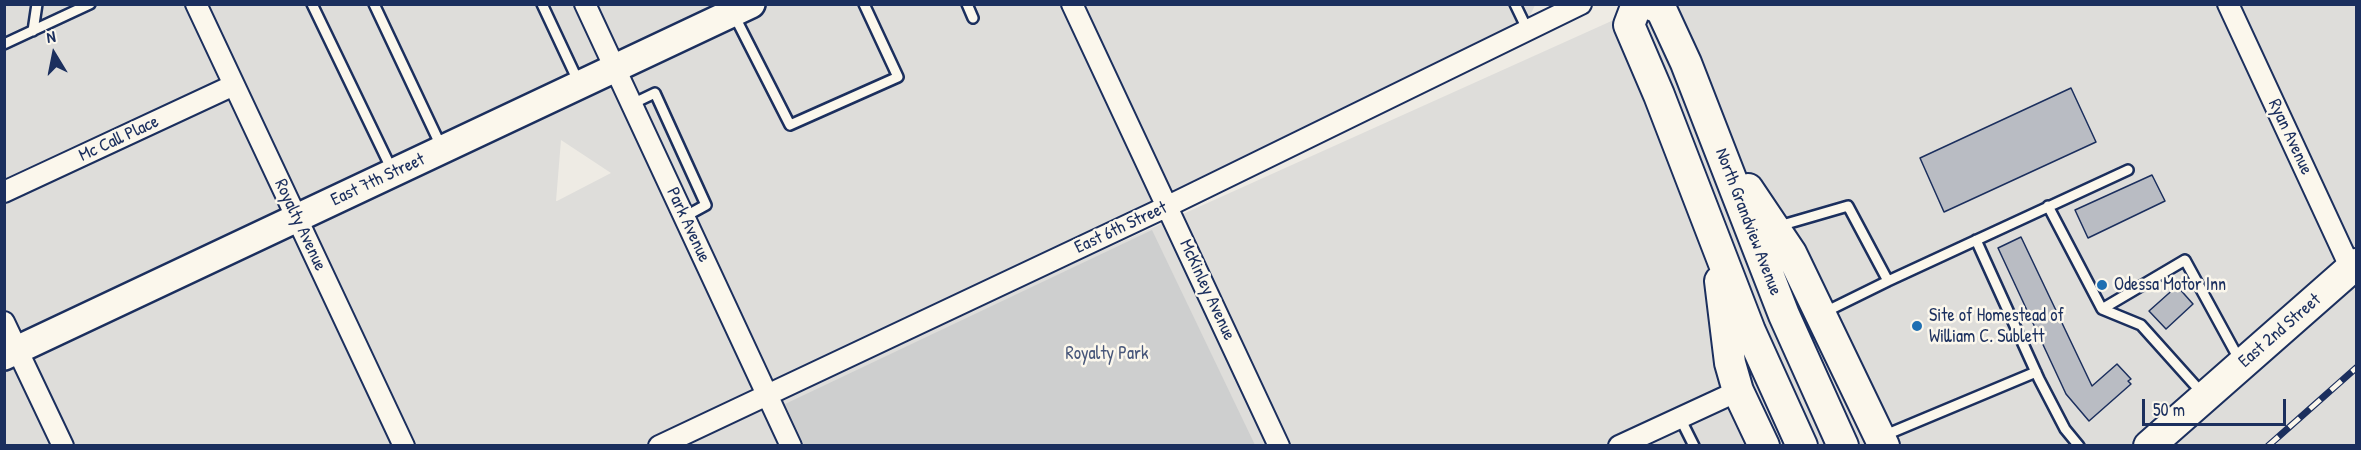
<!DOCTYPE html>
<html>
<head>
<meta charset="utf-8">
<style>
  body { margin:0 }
  #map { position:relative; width:2361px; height:450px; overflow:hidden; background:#eeebe4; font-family:"Patrick Hand",sans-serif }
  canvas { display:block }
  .frame { position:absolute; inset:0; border:6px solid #1b2f5e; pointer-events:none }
  .north { position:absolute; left:24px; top:24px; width:60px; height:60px; -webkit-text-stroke:4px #fbf7ec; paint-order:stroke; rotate:350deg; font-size:16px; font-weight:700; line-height:24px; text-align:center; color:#1b2f5e }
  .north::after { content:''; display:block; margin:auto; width:21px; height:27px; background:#1b2f5e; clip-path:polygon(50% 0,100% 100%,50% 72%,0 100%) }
  .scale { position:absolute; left:2142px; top:399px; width:144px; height:27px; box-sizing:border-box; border:3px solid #1b2f5e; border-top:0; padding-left:8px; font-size:18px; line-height:21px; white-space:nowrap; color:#1b2f5e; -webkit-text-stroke:4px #fbf7ec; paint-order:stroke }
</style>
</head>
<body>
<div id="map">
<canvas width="2361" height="450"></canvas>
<div class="frame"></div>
<div class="north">N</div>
<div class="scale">50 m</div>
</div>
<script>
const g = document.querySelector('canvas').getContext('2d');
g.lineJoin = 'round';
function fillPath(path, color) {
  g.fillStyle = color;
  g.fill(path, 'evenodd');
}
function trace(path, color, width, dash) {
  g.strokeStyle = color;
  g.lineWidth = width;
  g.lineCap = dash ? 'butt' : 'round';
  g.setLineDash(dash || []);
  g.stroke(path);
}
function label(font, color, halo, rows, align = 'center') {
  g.font = font + ' "Patrick Hand",sans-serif';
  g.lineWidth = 5;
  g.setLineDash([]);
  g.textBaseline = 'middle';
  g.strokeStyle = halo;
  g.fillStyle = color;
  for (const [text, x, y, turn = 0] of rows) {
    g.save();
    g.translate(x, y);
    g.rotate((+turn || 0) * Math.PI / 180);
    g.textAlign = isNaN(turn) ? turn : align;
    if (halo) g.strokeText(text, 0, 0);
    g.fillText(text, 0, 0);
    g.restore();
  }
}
const built = new Path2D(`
  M4,5H1535L1530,16L651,446L5,445ZM561,140L611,173L557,201H556Z
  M1647,5H2356V445L668,446Z`);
const green = new Path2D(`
  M1152,230L1255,445H804L785,404Z`);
const building = new Path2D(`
  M2071,88L2096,142L1944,212L1920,158Z
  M2152,175L2165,201L2088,238L2075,210Z
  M2021,237L2092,386L2117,364L2131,379L2128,381L2131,384L2089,421L2066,394L1998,248Z
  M2177,286L2193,304L2166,329L2149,311Z`);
const lane = new Path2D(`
  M312,4L392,170
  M374,4L441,146
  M542,4L579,83
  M967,4L973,18
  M1515,4L1528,31
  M734,15L790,125L898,77L864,4
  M33,31L37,4
  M4,44L90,4
  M632,104L655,93L706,205L684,217
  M2048,206L2102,309L2141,325L2202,393
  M1779,226L1848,206L1888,281L2128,170
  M1976,240L2039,379L2065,429L2079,446
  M2102,309L2185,260L2239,359
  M1823,313L1888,281
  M1680,418L1694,446
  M1883,436L2036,372`);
const street = new Path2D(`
  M196,4L404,446
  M585,4L791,446
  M1072,4L1279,446
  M2228,4L2351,269
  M4,192L234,85
  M4,322L63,446
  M659,446L1168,206L1581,4
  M1619,446L1738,391`);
const secondary = new Path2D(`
  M4,356L751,4`);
const primary = new Path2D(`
  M1637,4L1629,25L1659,95L1750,331L1802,446
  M1649,4L1661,9L1686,63L1784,315L1843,446
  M1748,189L1791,253L1884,446
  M1720,281L1730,363L1738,391L1764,446
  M2149,446L2356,264`);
const rail = new Path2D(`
  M2268,446L2356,368`);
const markers = [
  [2102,285,6,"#1f6fb2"],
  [1917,326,6,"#1f6fb2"]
];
const streetNames = [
  ["Ryan Avenue",2290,137,65],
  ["Mc Call Place",119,139,-25],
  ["East 7th Street",378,180,-25],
  ["North Grandview Avenue",1748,222,69],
  ["Royalty Avenue",300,225,65],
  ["Park Avenue",688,225,65],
  ["East 6th Street",1121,228,-25],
  ["McKinley Avenue",1207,290,65],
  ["East 2nd Street",2280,331,-41]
];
const poiNames = [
  ["Odessa Motor Inn",2114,285],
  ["Site of Homestead of",1929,316],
  ["William C. Sublett",1929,337]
];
const parkNames = [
  ["Royalty Park",1107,354]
];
fillPath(built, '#deddda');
fillPath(green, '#cecfcf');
fillPath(building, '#b9bcc3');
trace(building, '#1b2f5e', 1.5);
trace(lane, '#1b2f5e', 14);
trace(street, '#1b2f5e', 24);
trace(secondary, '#1b2f5e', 32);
trace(primary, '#1b2f5e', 34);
trace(lane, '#fbf7ec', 9);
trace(street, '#fbf7ec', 20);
trace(secondary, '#fbf7ec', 27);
trace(primary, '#fbf7ec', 30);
trace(rail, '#1b2f5e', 7);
trace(rail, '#fbf7ec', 4.5, [14]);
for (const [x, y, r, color] of markers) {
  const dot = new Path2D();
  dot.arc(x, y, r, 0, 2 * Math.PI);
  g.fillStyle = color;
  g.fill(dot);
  trace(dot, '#fbf7ec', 2);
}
label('18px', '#1b2f5e', '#fbf7ec', streetNames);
label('18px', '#1b2f5e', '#fbf7ec', poiNames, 'left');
label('18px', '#48577a', '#fbf7ec', parkNames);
</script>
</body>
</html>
